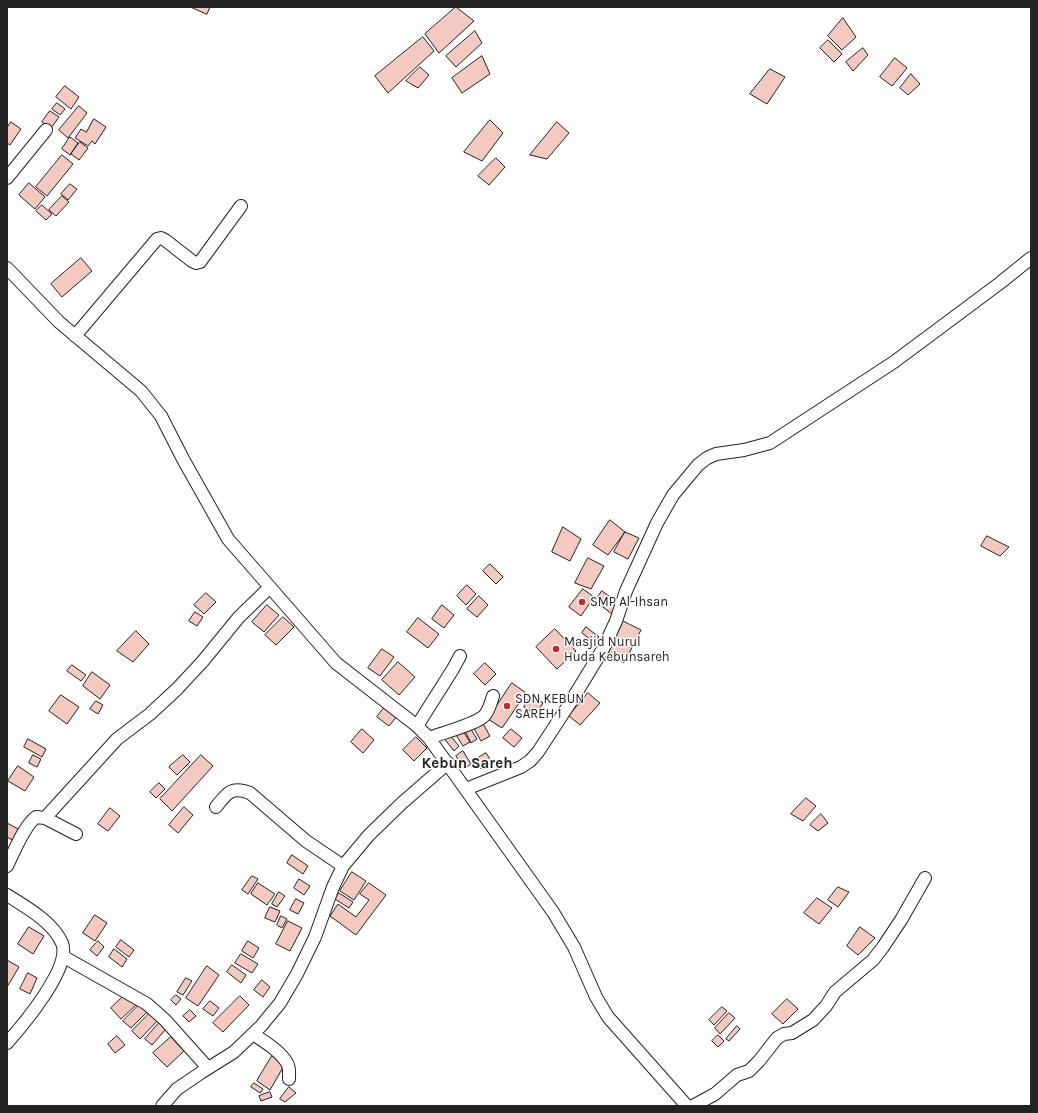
<!DOCTYPE html>
<html>
<head>
<meta charset="utf-8">
<style>
  body { margin:0 }
  #map { position:relative; width:1038px; height:1113px; overflow:hidden; background:#fff; font-family:Karla,sans-serif }
  canvas { display:block }
  .frame { position:absolute; inset:0; border:8px solid #222; pointer-events:none }
</style>
</head>
<body>
<div id="map">
<canvas width="1038" height="1113"></canvas>
<div class="frame"></div>
</div>
<script>
const g = document.querySelector('canvas').getContext('2d');
g.lineJoin = 'round';
function fillPath(path, color) {
  g.fillStyle = color;
  g.fill(path, 'evenodd');
}
function trace(path, color, width, dash) {
  g.strokeStyle = color;
  g.lineWidth = width;
  g.lineCap = dash ? 'butt' : 'round';
  g.setLineDash(dash || []);
  g.stroke(path);
}
function label(font, color, halo, rows, align = 'center') {
  g.font = font + ' Karla,sans-serif';
  g.lineWidth = 3;
  g.setLineDash([]);
  g.textBaseline = 'middle';
  g.strokeStyle = halo;
  g.fillStyle = color;
  for (const [text, x, y, turn = 0] of rows) {
    g.save();
    g.translate(x, y);
    g.rotate((+turn || 0) * Math.PI / 180);
    g.textAlign = isNaN(turn) ? turn : align;
    if (halo) g.strokeText(text, 0, 0);
    g.fillText(text, 0, 0);
    g.restore();
  }
}
const building = new Path2D(`
  M191,7H210L207,14Z
  M456,7L474,21L439,53L425,34Z
  M843,18L856,37L842,50L828,36Z
  M475,31L482,43L456,67L446,56Z
  M423,37L434,51L388,93L375,76Z
  M828,40L842,54L834,62L820,48Z
  M863,48L868,55L853,71L846,62Z
  M482,56L490,74L462,93L452,78Z
  M895,58L907,68L892,86L880,77Z
  M420,67L429,75L418,88L406,81Z
  M770,69L785,77L767,104L750,94Z
  M911,74L920,84L908,95L900,88Z
  M65,86L79,97L71,109L56,97Z
  M57,103L65,109L60,115L52,109Z
  M79,106L87,113L68,138L59,130Z
  M50,111L59,117L51,128L42,122Z
  M94,119L106,127L95,144L92,141L88,146L75,138L81,129L86,132Z
  M490,120L503,133L482,161L464,152Z
  M11,122L21,129L10,145L7,143V128Z
  M557,122L569,133L547,159L530,155Z
  M70,137L78,143L70,155L62,149Z
  M80,142L88,148L79,160L71,154Z
  M62,155L73,164L47,196L36,187Z
  M496,158L505,167L489,185L478,176Z
  M29,183L45,197L35,209L19,195Z
  M70,184L77,189L68,200L61,194Z
  M62,196L69,202L56,216L49,210Z
  M42,205L52,214L46,220L36,211Z
  M81,258L92,271L62,297L51,284Z
  M610,520L625,532L608,555L593,545Z
  M563,527L581,539L570,561L552,552Z
  M625,532L639,538L628,559L614,552Z
  M987,536L1009,547L1000,556L981,546Z
  M588,558L604,566L591,589L575,583Z
  M490,564L503,577L496,584L483,571Z
  M467,585L476,594L466,605L457,596Z
  M583,589L594,597L581,616L569,607Z
  M602,591L620,604L612,614L595,601Z
  M206,593L216,602L204,614L194,605Z
  M479,596L488,605L477,617L467,609Z
  M267,605L279,615L264,632L252,622Z
  M442,605L454,615L444,628L432,619Z
  M195,612L203,617L197,626L189,621Z
  M283,617L294,627L276,645L265,635Z
  M418,618L439,634L428,648L407,632Z
  M623,621L641,630L624,663L609,652Z
  M586,627L599,637L595,643L582,633Z
  M555,629L576,651L557,669L536,647Z
  M136,631L149,644L133,662L117,651Z
  M382,649L394,657L380,676L368,668Z
  M398,662L415,677L399,695L382,680Z
  M485,663L496,674L485,685L474,674Z
  M72,665L86,675L81,681L67,671Z
  M92,672L110,685L100,699L83,686Z
  M512,683L526,693L502,728L488,719Z
  M588,693L600,703L580,725L569,716Z
  M61,695L79,707L67,724L49,711Z
  M531,695L543,703L536,714L524,707Z
  M96,701L103,705L98,714L90,709Z
  M387,704L399,714L389,726L377,717Z
  M481,720L490,736L481,741L472,725Z
  M469,726L477,739L471,743L464,729Z
  M461,728L470,742L463,746L454,732Z
  M362,729L374,740L363,753L351,742Z
  M511,729L522,738L514,747L503,738Z
  M448,733L459,746L454,751L443,737Z
  M416,737L427,748L414,761L403,750Z
  M28,739L46,749L42,757L24,747Z
  M463,751L471,764L464,769L456,756Z
  M486,753L492,762L481,769L475,760Z
  M33,755L41,759L37,767L29,763Z
  M183,755L190,762L177,775L169,767Z
  M201,755L213,766L172,811L160,799Z
  M18,766L34,777L25,791L8,781Z
  M159,783L165,789L156,798L150,792Z
  M806,798L816,806L803,821L791,814Z
  M184,807L193,815L178,833L169,825Z
  M110,808L120,816L108,831L98,824Z
  M821,814L828,823L818,831L810,825Z
  M7,823L20,830L14,841L7,837Z
  M292,855L308,866L303,874L287,863Z
  M352,872L366,881L354,900L340,891Z
  M252,876L258,879L248,894L242,890Z
  M299,879L310,886L304,895L294,888Z
  M258,883L275,894L267,905L251,894Z
  M369,883L386,895L356,935L330,916L338,904L356,917L369,900L360,894Z
  M838,887L849,892L838,907L828,900Z
  M279,892L285,896L277,907L272,904Z
  M339,893L353,902L349,908L335,899Z
  M817,898L832,908L819,924L804,913Z
  M296,899L304,903L298,914L290,910Z
  M270,907L280,911L275,922L265,918Z
  M95,915L107,923L95,941L83,933Z
  M281,916L287,919L282,928L277,925Z
  M288,921L302,928L290,951L276,944Z
  M29,927L44,936L33,954L18,944Z
  M860,927L875,938L858,955L847,946Z
  M121,940L134,950L129,957L116,947Z
  M98,941L104,947L97,956L90,950Z
  M248,941L259,948L253,958L242,951Z
  M114,949L127,959L122,967L109,957Z
  M241,954L258,964L252,973L235,963Z
  M7,960L19,967L7,987Z
  M232,965L246,975L241,983L227,972Z
  M207,966L219,975L198,1006L186,998Z
  M28,973L37,978L30,994L20,989Z
  M186,978L192,981L183,995L177,992Z
  M262,980L270,987L263,997L254,990Z
  M126,994L136,1005L121,1019L111,1008Z
  M176,995L181,999L176,1005L171,1000Z
  M240,996L249,1005L223,1032L213,1023Z
  M787,999L798,1009L783,1024L772,1014Z
  M210,1001L219,1008L213,1016L203,1009Z
  M139,1005L147,1012L131,1028L123,1021Z
  M722,1007L727,1011L714,1025L709,1020Z
  M190,1010L196,1016L189,1022L183,1016Z
  M150,1013L158,1020L140,1039L132,1031Z
  M729,1013L735,1018L720,1034L715,1028Z
  M159,1023L166,1029L152,1045L145,1039Z
  M737,1026L740,1029L729,1041L726,1039Z
  M718,1035L724,1041L718,1047L712,1041Z
  M117,1036L125,1045L115,1053L108,1044Z
  M171,1037L184,1051L167,1067L153,1053Z
  M272,1056L285,1064L270,1090L257,1081Z
  M254,1083L263,1089L260,1093L251,1087Z
  M289,1087L296,1093L285,1102L280,1099Z
  M270,1092L272,1097L261,1101L259,1096Z`);
const minor = new Path2D(`
  M7,178L46,130
  M7,268L59,322L141,391L161,416L183,459L228,539L336,663L417,726L429,738L553,912L574,947L596,997L608,1017L687,1106
  M75,336L157,239L161,238L165,240L192,261L196,263L200,262L241,206
  M417,726L453,669L460,656
  M429,738C442,733 474,725 484,716C489,711 491,702 493,696
  M466,789L521,767L530,761L538,752L570,703L603,649L616,621L626,591L657,523L673,495L698,465L707,458L716,454L744,450L770,443L894,362L1000,283L1031,258
  M216,807C227,793 231,786 250,793L306,841L343,866
  M45,818L117,739L150,714L177,689L203,661L239,617L270,587
  M7,866C14,852 24,826 36,817L45,818L76,834
  M7,895C26,907 53,922 62,943C72,967 23,1025 7,1043
  M64,957L147,1004L165,1020L208,1068
  M253,1034C265,1042 280,1051 287,1063C290,1068 289,1073 289,1079
  M162,1106L177,1089L202,1072L234,1052L261,1026L280,1003L297,974L315,937L333,887L343,866L369,835L402,803L448,763
  M693,1106L715,1094L737,1075L749,1071L759,1061L777,1038L784,1034L792,1033L813,1020L826,1006L835,992L873,960L883,947L901,920L925,878`);
const markers = [
  [582,602,4,"#c62828"],
  [556,649,4,"#c62828"],
  [507,706,4,"#c62828"]
];
const poiNames = [
  ["SMP Al-Ihsan",590,602],
  ["Masjid Nurul",564,642],
  ["Huda Kebunsareh",564,657],
  ["SDN KEBUN",515,699],
  ["SAREH 1",515,714]
];
const quarterNames = [
  ["Kebun Sareh",467,764]
];
fillPath(building, '#f3c9c0');
trace(building, '#222', 1);
trace(minor, '#222', 14);
trace(minor, '#fff', 12);
for (const [x, y, r, color] of markers) {
  const dot = new Path2D();
  dot.arc(x, y, r, 0, 2 * Math.PI);
  g.fillStyle = color;
  g.fill(dot);
  trace(dot, '#fff', 1.5);
}
label('13px', '#222', '#fff', poiNames, 'left');
label('bold 15px', '#222', '#fff', quarterNames);
</script>
</body>
</html>
